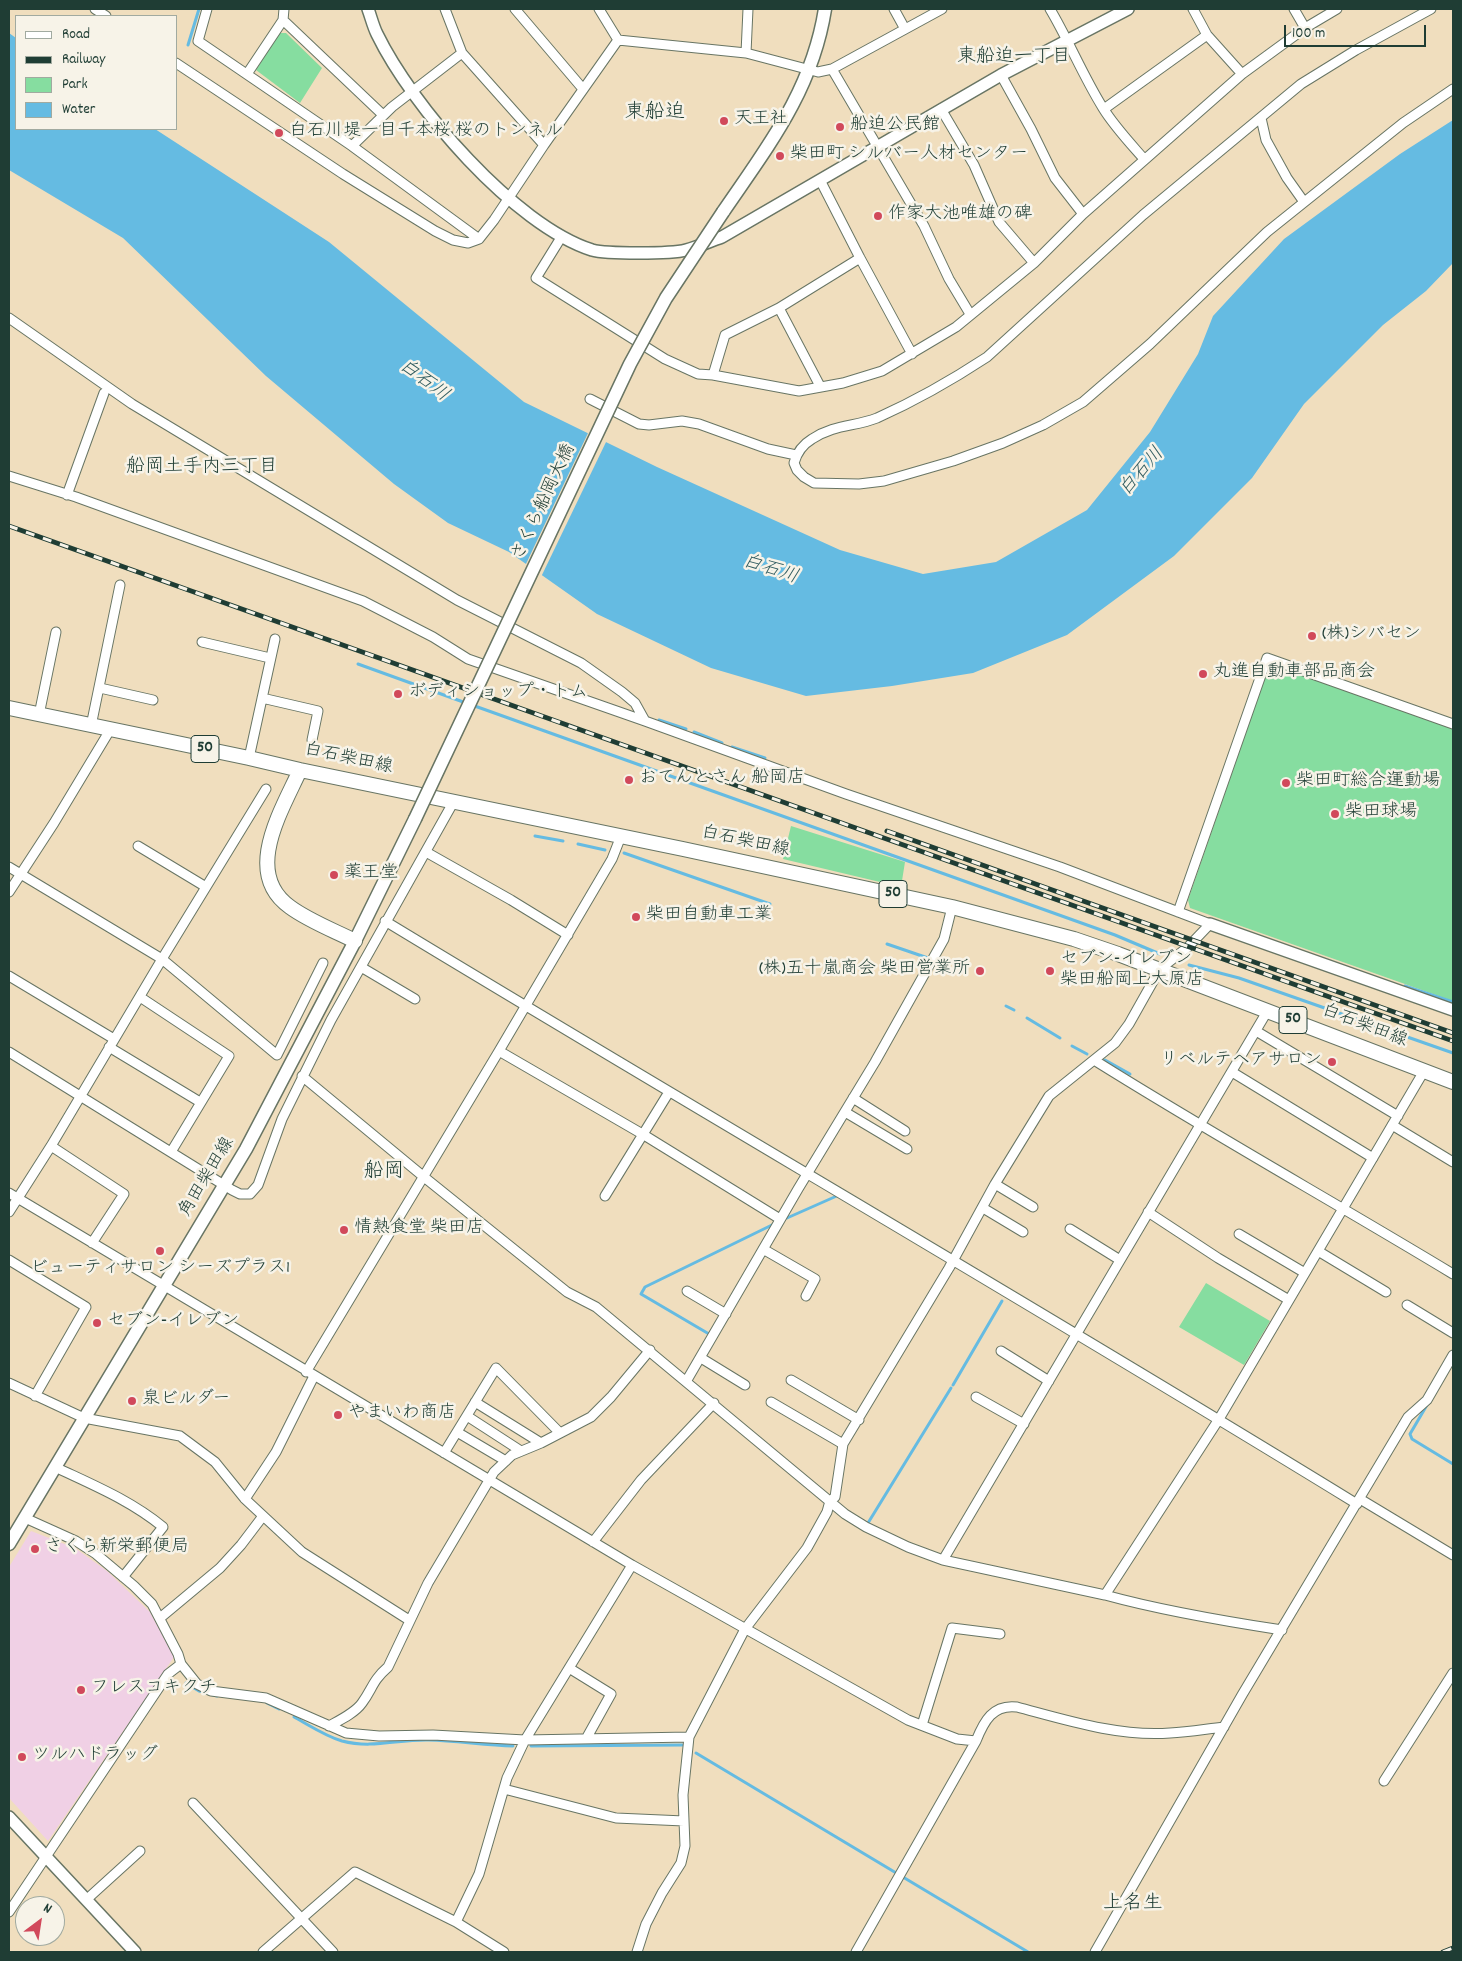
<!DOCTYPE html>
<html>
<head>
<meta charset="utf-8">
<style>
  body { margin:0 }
  #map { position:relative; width:1462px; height:1961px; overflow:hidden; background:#f0debe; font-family:Dekko,sans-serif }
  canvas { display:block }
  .frame { position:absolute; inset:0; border:10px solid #1f3d34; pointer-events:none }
  .legend { position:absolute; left:15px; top:15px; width:162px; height:115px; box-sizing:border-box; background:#f7f3e8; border:1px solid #a1aaa0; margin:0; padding:6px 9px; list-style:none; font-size:15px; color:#1f3d34 }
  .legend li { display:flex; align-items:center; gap:10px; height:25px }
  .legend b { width:25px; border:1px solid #a1aaa0 }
  .north { position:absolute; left:15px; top:1896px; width:50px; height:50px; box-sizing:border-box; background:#f7f3e8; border:1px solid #a1aaa0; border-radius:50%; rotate:31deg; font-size:14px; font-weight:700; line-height:20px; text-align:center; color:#1f3d34 }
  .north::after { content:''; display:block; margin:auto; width:18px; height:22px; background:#d1495b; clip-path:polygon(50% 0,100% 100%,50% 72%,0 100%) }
  .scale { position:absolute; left:1284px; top:25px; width:142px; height:22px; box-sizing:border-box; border:2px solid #1f3d34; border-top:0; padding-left:6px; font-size:15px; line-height:18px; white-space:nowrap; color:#1f3d34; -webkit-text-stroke:4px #f7f3e8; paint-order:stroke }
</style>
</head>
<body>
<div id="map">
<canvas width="1462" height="1961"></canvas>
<div class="frame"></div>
<ul class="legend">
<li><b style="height:6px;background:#fff"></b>Road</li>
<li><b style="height:6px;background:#1f3d34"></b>Railway</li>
<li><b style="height:14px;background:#86dda0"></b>Park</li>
<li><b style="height:14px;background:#65bbe2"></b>Water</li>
</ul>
<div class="north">N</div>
<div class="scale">100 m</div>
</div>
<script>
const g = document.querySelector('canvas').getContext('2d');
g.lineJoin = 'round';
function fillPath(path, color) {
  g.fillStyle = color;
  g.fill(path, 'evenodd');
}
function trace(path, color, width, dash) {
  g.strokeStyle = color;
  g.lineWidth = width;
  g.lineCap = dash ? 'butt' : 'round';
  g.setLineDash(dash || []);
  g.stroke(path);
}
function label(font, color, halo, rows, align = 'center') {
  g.font = font + ' Dekko,"Klee One",sans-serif';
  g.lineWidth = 5;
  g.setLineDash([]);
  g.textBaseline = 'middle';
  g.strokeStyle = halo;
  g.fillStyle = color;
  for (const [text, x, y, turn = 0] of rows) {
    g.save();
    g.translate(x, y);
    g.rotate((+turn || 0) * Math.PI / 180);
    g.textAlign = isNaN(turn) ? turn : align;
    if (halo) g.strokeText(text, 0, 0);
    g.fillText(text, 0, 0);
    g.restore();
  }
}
const built = new Path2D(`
  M31,1531L75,1548L107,1571L150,1612L174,1657L48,1841L9,1798V1567Z`);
const green = new Path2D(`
  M279,33H286L322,68L300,103L256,70Z
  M1270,663L1453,728V1001L1190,908L1188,900Z
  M791,826L905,862L901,887L783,859Z
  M1206,1283L1270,1321L1244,1365L1179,1327Z`);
const water = new Path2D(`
  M9,33L16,38V129H155L329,242L524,402L657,467L840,550L923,574L996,562L1087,510L1150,432L1198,354L1213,316L1284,239L1400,154L1453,120V263L1426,291L1383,325L1304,404L1252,478L1174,556L1067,635L973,673L892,686L806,696L711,668L597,614L509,552L448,523L394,484L266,376L123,238L9,170Z`);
const pier = new Path2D(`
  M589,431L607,440L541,577L525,566Z`);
const stream = new Path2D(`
  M188,45L199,9
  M358,664L466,703
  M472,705L1115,935L1160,954
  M659,720L686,729
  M694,732L722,743
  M732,747L765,758
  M535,836L563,841
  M578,844L605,850
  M624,853L770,904
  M887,944L928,958
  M1189,965L1239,978L1453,1053
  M1405,986L1453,1002
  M1006,1006L1014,1010
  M1027,1018L1060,1038
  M1072,1046L1087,1054
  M1105,1060L1130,1074
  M787,1218L839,1195
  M709,1334L641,1294L645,1287L774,1224
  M953,1385L1002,1301
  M1427,1405L1410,1434L1412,1439L1453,1464
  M868,1523L951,1388
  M186,1683L199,1691L217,1696
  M267,1703L279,1709
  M294,1717C309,1725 325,1736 342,1741C373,1749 398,1739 429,1740C457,1741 485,1745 513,1746
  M531,1746L682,1745
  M696,1753L1028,1952`);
const minor = new Path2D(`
  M95,9L106,16
  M207,9L198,41L352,146L479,239
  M445,9L462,53L544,145
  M515,9L583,89
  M599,9L618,40
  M894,9L905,29
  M1050,9C1069,41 1083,76 1103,108C1114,126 1130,143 1144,159
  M1193,9L1207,35L1242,74
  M1431,9L1356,50L1301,84L1143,215L987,357C952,380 915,401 877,418C854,427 835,424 812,439C802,445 797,452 794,463L797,470L804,477L814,483L859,484L884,481L953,461L1003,443L1043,425L1083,402L1150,344L1267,232L1403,123L1453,89
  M283,20L383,115
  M1305,28L1337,9
  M746,53L818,72L832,69L942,9
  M176,63L343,174L435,231L453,240L468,243L479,239L494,220L544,145L618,40L746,53L748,9
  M832,69L924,226L949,279L970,314
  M247,74L283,20L284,9
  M1001,75L1031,129L1055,178L1083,214
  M941,109L974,165L999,222L1034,263
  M1104,109L1207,35
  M1261,118L1266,140L1287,178L1304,202
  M352,146L392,107L462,53
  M820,180L860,258L912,354
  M562,236L536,278L665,359L698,374L713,375L799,391L843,383L882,371L956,327L1034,263L1083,214L1242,74L1305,28L1294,9
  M779,308L820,386
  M9,318L132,404L457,600L581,663L622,692L635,703L645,721
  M713,375L725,335L779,308L860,258
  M590,399L639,424L649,425L682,421L699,424L768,449L796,455
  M9,476L76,497L363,601L433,637L468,659L645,721L846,794L1060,867L1210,924L1188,947L1160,969L1129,1024L1115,1043L1049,1096L995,1184L949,1268L843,1444L835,1497L830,1501L827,1512L807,1548L745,1629L689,1737L683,1795L685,1846L681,1863L662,1893L646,1924L637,1952
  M67,495L104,393
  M202,642L270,658
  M100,688L153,700
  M262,698L318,711L312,740
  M39,715L56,632
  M91,726L120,585
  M249,758L275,639
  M138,846L206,887
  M426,852L511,900L568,935
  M9,867L162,959L277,1055L323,963
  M9,892L54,823L110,730
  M1178,912L1267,658L1453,724
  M385,921C708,1117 1035,1306 1357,1504
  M361,967L415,999
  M9,976L114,1039
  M140,997L229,1056L171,1152
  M1256,1031L1398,1116
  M109,1047L200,1102
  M499,1051L644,1135L780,1219
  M9,1052L232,1190L240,1194H250L258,1185L282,1119L331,1020L454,801
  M1094,1060C1212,1134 1334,1202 1453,1274
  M1232,1072L1373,1158
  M302,1076L424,1177L567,1292L596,1307L845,1514L866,1527L908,1547L943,1560L1105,1595C1163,1611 1223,1621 1282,1630
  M853,1098L905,1131
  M845,1112L907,1149
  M1392,1125L1453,1162
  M51,1146L124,1194L92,1243
  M995,1184L1033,1207
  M9,1193L632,1565L908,1720L957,1739L976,1741
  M605,1196L669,1092
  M983,1208L1023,1232
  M9,1212L51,1146L162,959L266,789
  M1148,1212L1218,1258L1289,1300
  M1070,1229L1120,1260
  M1239,1234L1305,1273
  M763,1249L815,1279L806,1296
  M1318,1251L1386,1292
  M9,1260L86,1307L35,1396
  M687,1291L726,1314
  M1407,1305L1453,1333
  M1001,1351L1049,1381
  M701,1358L745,1385
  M306,1372L499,1051L612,859L621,836
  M687,1380L798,1189L875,1062L944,939L952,907
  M791,1380L859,1420
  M9,1383L84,1418L180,1436L215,1462L245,1499L302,1552L409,1620
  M976,1397L1024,1424
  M475,1402L541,1443
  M771,1402L843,1444
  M467,1416L521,1451
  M457,1432L506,1461
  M444,1453L496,1368L560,1433
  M55,1467C93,1485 130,1500 163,1527L123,1577
  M245,1499L276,1452L314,1376
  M1360,1499L1453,1555
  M25,1518L76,1541L96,1554L134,1586L152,1604L178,1654L181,1664L197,1684L211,1691L266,1698L346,1733L379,1736L433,1735L525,1740L689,1737
  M593,1542L641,1480L714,1403
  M943,1560L1268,1010
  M1105,1595L1219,1419L1424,1071
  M160,1618L220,1568L241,1545L263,1516
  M569,1668L611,1694L586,1739
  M922,1725L952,1628L1000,1634
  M329,1726C340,1720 355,1713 362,1703C373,1688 372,1681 388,1667L428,1583L494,1472L512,1455L541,1443L591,1417L611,1397L650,1350
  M1384,1781L1453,1673
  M504,1789L616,1818L684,1821
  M193,1803L333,1952
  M86,1900L140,1851
  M9,1912L168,1674L181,1664
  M456,1922L479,1874L507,1778L525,1740L632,1565
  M263,1952L355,1872L456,1922L504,1952
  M856,1952L976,1741C984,1721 993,1704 1017,1707C1066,1720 1119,1737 1170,1733C1188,1732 1206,1729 1224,1727
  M1095,1952L1242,1695L1408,1417L1427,1400L1453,1355`);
const tertiary = new Path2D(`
  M368,9C371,17 373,26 377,34C412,106 514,225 592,250C606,254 671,254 686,250C698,247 710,241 722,237L1001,75L1128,9
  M1210,924L1453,1010
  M9,1817L135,1952`);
const secondary = new Path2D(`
  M723,212C768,146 812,91 825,9
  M9,1544L246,1149L355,941L415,819`);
const primary = new Path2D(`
  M9,708L249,758L300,770L683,849L952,907L1074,939L1118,954L1453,1082
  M300,770C282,810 242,873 290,907C309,921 333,930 355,941`);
const rail = new Path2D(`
  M9,526L1453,1041
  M887,831L1453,1033
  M1443,1952L1453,1948`);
const secondaryBridge = new Path2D(`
  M415,819L630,364L666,298L723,212`);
const markers = [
  [724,121,5,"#d1495b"],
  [840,127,5,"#d1495b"],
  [279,133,5,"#d1495b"],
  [780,156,5,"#d1495b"],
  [878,216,5,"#d1495b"],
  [1312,636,5,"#d1495b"],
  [1203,674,5,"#d1495b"],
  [398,694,5,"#d1495b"],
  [629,780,5,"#d1495b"],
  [1286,783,5,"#d1495b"],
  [1335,814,5,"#d1495b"],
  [334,875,5,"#d1495b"],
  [636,917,5,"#d1495b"],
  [980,971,5,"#d1495b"],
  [1050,971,5,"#d1495b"],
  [1332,1062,5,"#d1495b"],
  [344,1230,5,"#d1495b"],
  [160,1251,5,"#d1495b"],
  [97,1323,5,"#d1495b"],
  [132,1401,5,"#d1495b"],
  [338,1415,5,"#d1495b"],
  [35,1549,5,"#d1495b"],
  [81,1690,5,"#d1495b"],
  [22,1757,5,"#d1495b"]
];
const shields = [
  [205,749,28],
  [893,894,28],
  [1293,1020,28]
];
const shieldNames = [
  ["50",205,749],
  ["50",893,894],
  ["50",1293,1020]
];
const poiNames = [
  ["天王社",734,121],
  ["船迫公民館",850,127],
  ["白石川堤一目千本桜 桜のトンネル",289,133],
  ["柴田町 シルバー人材センター",790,156],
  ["作家大池唯雄の碑",888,216],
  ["(株)シバセン",1322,636],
  ["丸進自動車部品商会",1213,674],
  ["ボディショップ・トム",408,694],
  ["おてんとさん 船岡店",639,780],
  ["柴田町総合運動場",1296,783],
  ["柴田球場",1345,814],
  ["薬王堂",344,875],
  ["柴田自動車工業",646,917],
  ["セブン-イレブン",1060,961],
  ["柴田船岡上大原店",1060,982],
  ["(株)五十嵐商会 柴田営業所",970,971,"right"],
  ["リベルテヘアサロン",1322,1062,"right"],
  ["情熱食堂 柴田店",354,1230],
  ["ビューティサロン シーズプラス1",160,1270,"center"],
  ["セブン-イレブン",107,1323],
  ["泉ビルダー",142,1401],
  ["やまいわ商店",348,1415],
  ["さくら新栄郵便局",45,1549],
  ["フレスコキクチ",91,1690],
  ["ツルハドラッグ",32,1757]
];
const streetNames = [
  ["さくら船岡大橋",545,503,-65],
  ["白石柴田線",348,760,12],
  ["白石柴田線",745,843,12],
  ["白石柴田線",1364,1027,21],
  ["角田柴田線",208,1178,-59]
];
const neighbourhoodNames = [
  ["東船迫一丁目",1014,58],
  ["船岡土手内三丁目",202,468]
];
const waterNames = [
  ["白石川",423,382,37],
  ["白石川",1143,473,-49],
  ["白石川",770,571,18]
];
const quarterNames = [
  ["東船迫",655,114],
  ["船岡",384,1173],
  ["上名生",1133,1905]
];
fillPath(built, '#f0d0e5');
fillPath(green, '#86dda0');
fillPath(water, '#65bbe2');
fillPath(pier, '#f0debe');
trace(stream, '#65bbe2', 3);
trace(minor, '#687564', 11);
trace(tertiary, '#687564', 14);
trace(secondary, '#687564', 15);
trace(primary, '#687564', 16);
trace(minor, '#fff', 9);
trace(tertiary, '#fff', 11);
trace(secondary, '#fff', 12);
trace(primary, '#fff', 14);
trace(rail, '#1f3d34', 5);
trace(rail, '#f7f3e8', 3, [9]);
trace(secondaryBridge, '#687564', 15, []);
trace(secondaryBridge, '#fff', 12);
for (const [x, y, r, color] of markers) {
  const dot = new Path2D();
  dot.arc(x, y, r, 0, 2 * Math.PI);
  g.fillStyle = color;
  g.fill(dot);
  trace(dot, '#f7f3e8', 2);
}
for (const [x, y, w] of shields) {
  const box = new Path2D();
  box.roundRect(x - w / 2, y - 13.5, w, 27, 4);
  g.fillStyle = '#f7f3e8';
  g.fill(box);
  trace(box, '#1f3d34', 1);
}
label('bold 16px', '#1f3d34', null, shieldNames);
label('18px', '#1f3d34', '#f7f3e8', poiNames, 'left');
label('18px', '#1f3d34', '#f7f3e8', streetNames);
label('19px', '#1f3d34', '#f7f3e8', neighbourhoodNames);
label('italic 19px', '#305c60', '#f7f3e8', waterNames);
label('20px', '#1f3d34', '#f7f3e8', quarterNames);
</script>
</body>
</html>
